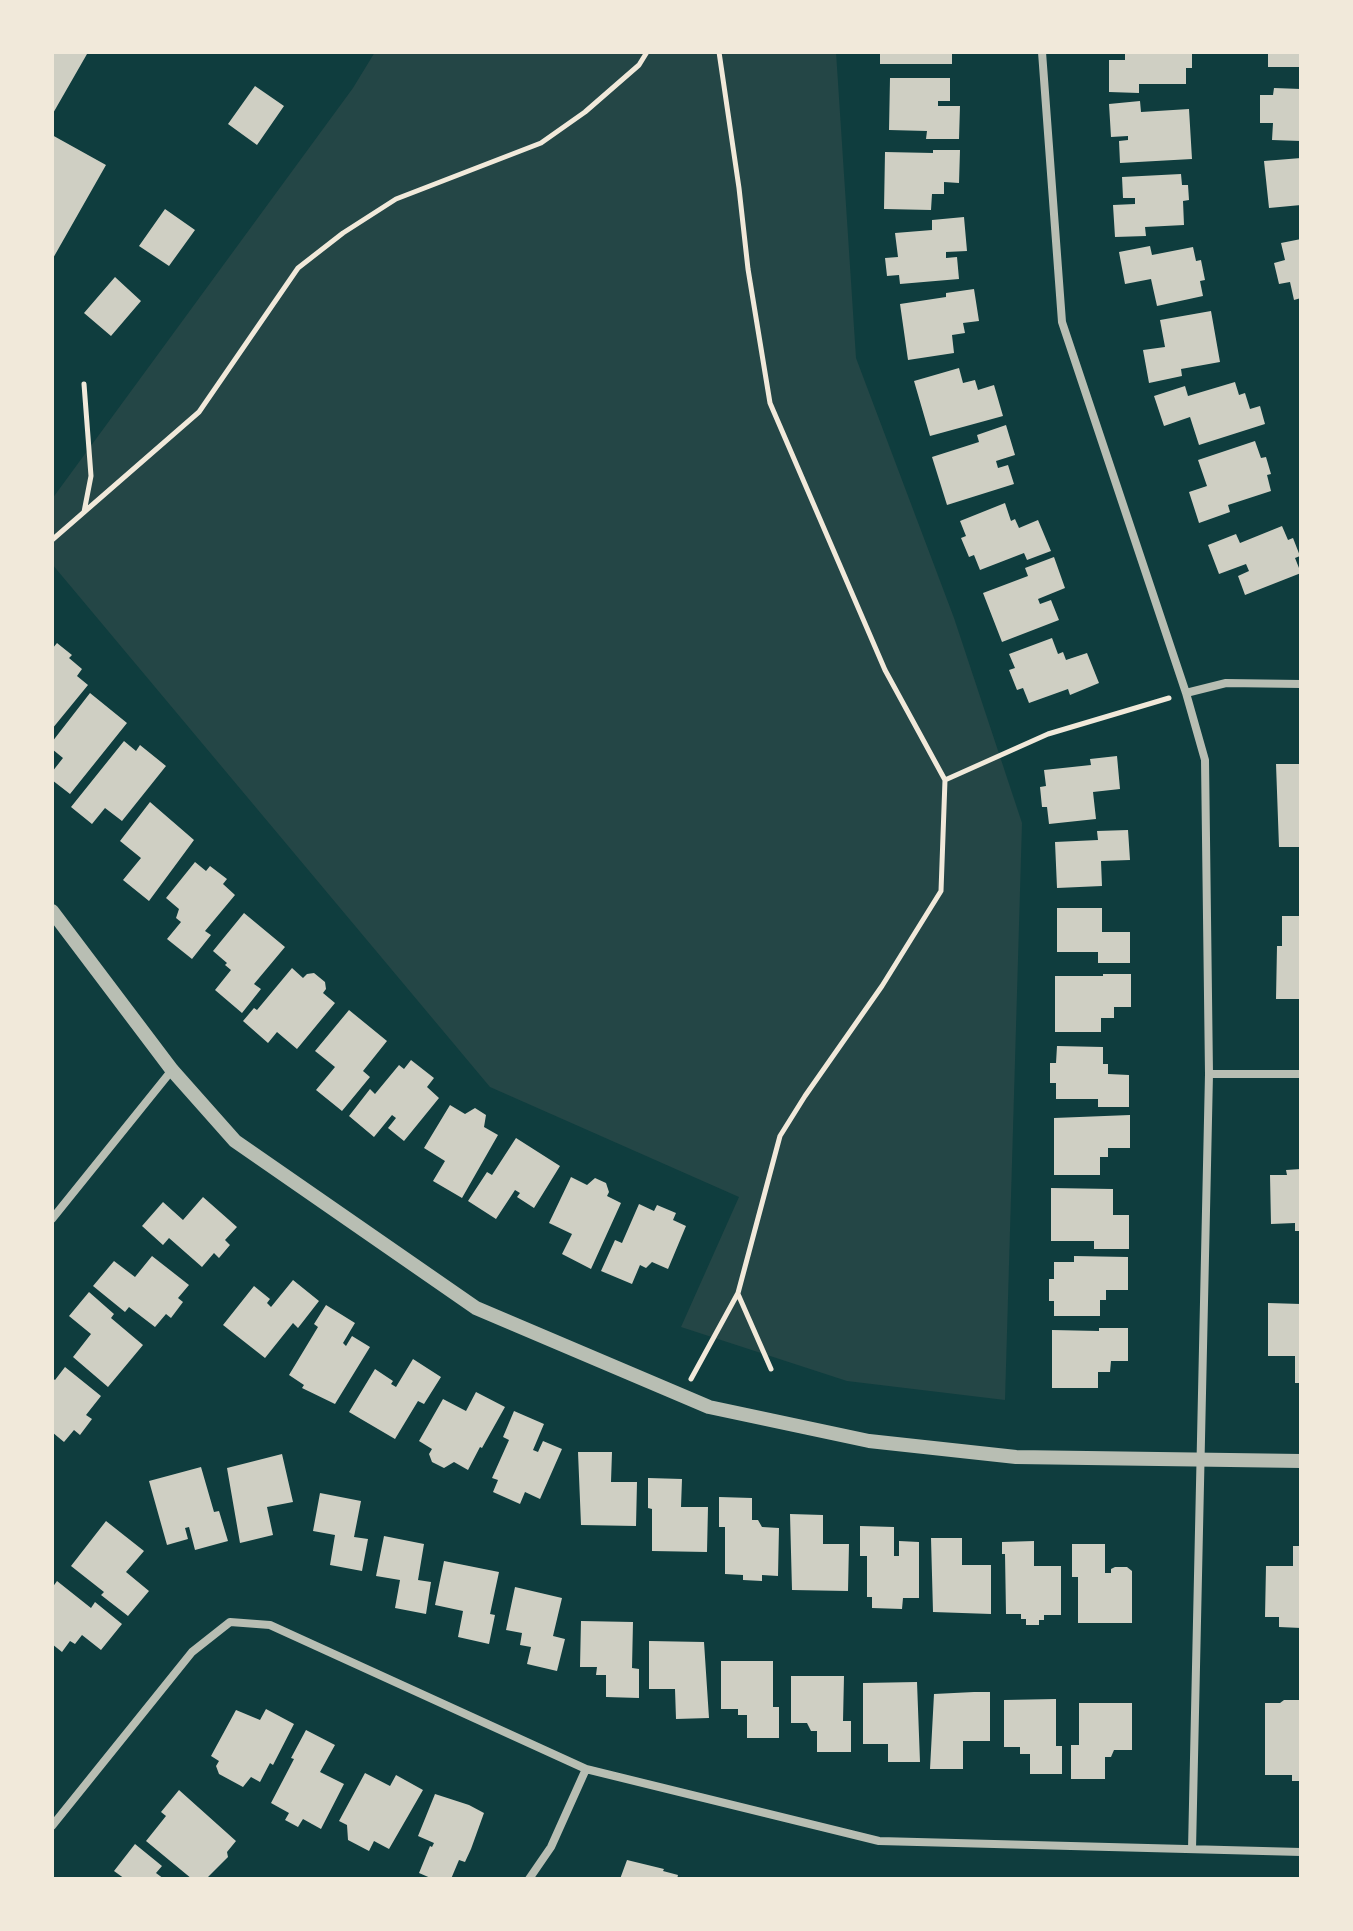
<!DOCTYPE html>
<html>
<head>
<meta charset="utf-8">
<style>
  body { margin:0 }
  #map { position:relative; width:1353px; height:1931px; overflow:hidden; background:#0f3d3e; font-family:"DejaVu Sans",sans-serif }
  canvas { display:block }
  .frame { position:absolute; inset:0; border:54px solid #f1e9da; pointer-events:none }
</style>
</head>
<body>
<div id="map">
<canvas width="1353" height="1931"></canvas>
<div class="frame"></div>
</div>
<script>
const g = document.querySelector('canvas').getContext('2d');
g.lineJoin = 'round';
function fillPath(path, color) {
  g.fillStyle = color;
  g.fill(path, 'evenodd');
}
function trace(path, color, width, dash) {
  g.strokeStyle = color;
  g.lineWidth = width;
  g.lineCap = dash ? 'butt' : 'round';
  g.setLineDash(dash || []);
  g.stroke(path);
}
const green = new Path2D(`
  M375,52H836L856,358L954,618L1022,823L1005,1400L847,1381L681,1327L739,1197L490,1087L52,564V499L353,88Z`);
const building = new Path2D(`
  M52,52L87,54L52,115Z
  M880,52H952V64H880Z
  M1125,52H1192V68H1186V84H1139V93L1109,92V60H1125Z
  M1268,52H1301V67H1268Z
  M890,78H950V101H938V106H960L959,139H926L927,131L889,130Z
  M255,86L284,106L257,145L228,124Z
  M1274,88L1301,89V141L1272,140L1273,123H1260V95H1273Z
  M1140,101L1141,112L1189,109L1192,159L1120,163L1119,141L1128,140V136L1111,137L1109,104Z
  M52,135L106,165L52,260Z
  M933,150H960L959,183L944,182V194H932L931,210L884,209L885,152L933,153Z
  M1301,158V205L1269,208L1264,161Z
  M1181,174L1182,185H1188L1189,200L1183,201L1184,225L1145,227L1146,236L1115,237L1113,205L1135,204V198H1123L1122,177Z
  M165,209L195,230L169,266L139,246Z
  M964,217L967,251L946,252V258L957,257L959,279L900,284L899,275L887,276L885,258L898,257L895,233L932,230V220Z
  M1301,239V298L1294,300L1290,282L1279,284L1274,263L1285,260L1281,243Z
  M1150,246L1152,255L1193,247L1196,261L1201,260L1205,280L1200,281L1203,296L1157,306L1151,279L1125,284L1119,252Z
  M115,277L141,301L111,336L84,313Z
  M974,289L979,321L963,323L965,333L952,335L954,353L908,360L900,304L946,297V293Z
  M1211,311L1220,362L1181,369L1182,376L1149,383L1143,350L1165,347L1160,320Z
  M959,368L963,383L975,380L978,390L994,385L1003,416L930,436L914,381Z
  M1235,382L1239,395L1245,393L1250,409L1260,406L1265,424L1199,445L1190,417L1164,426L1154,396L1185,386L1188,396Z
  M1006,425L1015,455L996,461L998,468L1008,465L1014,484L947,505L932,457L979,442L977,435Z
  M1255,441L1261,458L1266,457L1271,474L1267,475L1271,491L1228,505L1230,512L1199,523L1189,492L1207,486L1198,460Z
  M1005,503L1011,521L1015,519L1019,528L1038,520L1051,551L1027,560L1024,553L980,570L974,555L969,557L961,538L966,536L960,521Z
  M1282,526L1288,540L1293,538L1300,556L1295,558L1301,573L1245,595L1238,576L1249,571L1246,564L1219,574L1208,545L1236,534L1240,543Z
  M1054,557L1065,588L1038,599L1040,604L1051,600L1059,620L1002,642L983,593L1028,576L1025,568Z
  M1052,638L1058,654L1063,652L1066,660L1087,653L1099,683L1070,695L1068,689L1029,703L1023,688L1017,690L1009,670L1015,668L1009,654Z
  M57,643L72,655L69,658L82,669L77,676L88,685L52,729V649Z
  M90,693L127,723L70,794L52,780V772L63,758L52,749V742Z
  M124,741L136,751L140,745L166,766L122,821L105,808L92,824L71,807Z
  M1117,756L1120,789L1093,792L1096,819L1049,824L1047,807H1042L1040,787L1046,786L1044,770L1091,765L1090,759Z
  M1276,764H1301V847H1279Z
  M150,802L194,840L149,901L123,880L141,858L120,841Z
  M1128,830L1130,860L1101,861L1102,886L1057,888L1055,842L1098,840L1097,831Z
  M195,862L206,871L210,866L227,879L223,884L235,895L205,931L211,935L192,959L167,939L181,922L176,918L179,909L166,898Z
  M1057,908H1102V932H1130V963H1098V952H1057Z
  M244,913L285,947L254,984L261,989L242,1013L215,990L231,970L225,965L227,963L213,951Z
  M1282,916H1301V999H1276L1277,946H1282Z
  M292,968L303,978L307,974L314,973L325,982L326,989L323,993L335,1003L297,1049L277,1032L268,1043L243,1021L254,1008L257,1010Z
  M1103,974H1131V1007H1114V1018H1101V1032H1055V976H1103Z
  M349,1010L387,1041L363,1071L370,1077L342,1111L316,1090L335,1067L315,1051Z
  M1057,1046L1103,1047V1064H1108V1074L1129,1075V1107H1098V1099H1056V1083H1050V1063H1056Z
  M411,1060L434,1078L427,1087L439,1098L404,1141L388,1128L396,1118L392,1115L374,1137L349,1116L370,1089L375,1094L399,1065L404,1069Z
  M450,1105L465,1114L475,1108L486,1115L484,1127L498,1135L462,1198L433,1181L445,1161L424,1148Z
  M1130,1115V1148H1108V1157H1100V1175H1054V1118Z
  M516,1138L560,1166L534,1208L517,1197L520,1193L515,1190L496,1219L468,1201L487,1172L492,1175Z
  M1301,1169V1231H1295V1223L1271,1224L1270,1175H1287L1286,1170Z
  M571,1177L587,1185L595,1178L606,1183L609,1192L607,1196L621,1203L591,1269L562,1254L572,1234L549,1223Z
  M1051,1188L1113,1189V1215H1129V1249H1094V1241H1051Z
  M203,1197L237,1227L225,1240L230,1245L219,1258L214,1253L202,1267L169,1238L163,1245L142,1226L163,1202L183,1220Z
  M639,1204L654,1211L657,1205L676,1213L673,1220L686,1226L668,1269L652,1262L646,1268L640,1265L632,1284L601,1271L615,1240L622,1243Z
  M152,1256L189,1285L178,1298L183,1302L171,1318L166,1314L155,1327L129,1307L125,1312L93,1286L114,1261L135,1277Z
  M1074,1256L1128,1257V1290H1106V1300H1100V1316H1054V1301H1049V1279H1054V1262H1074Z
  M293,1280L319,1301L298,1328L293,1323L265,1358L223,1325L254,1286L270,1299L267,1303L271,1307Z
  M89,1292L114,1314L111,1318L143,1345L108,1387L73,1357L91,1334L69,1316Z
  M1268,1303L1301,1304V1383H1295V1356H1268Z
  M326,1305L355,1323L343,1343L346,1346L352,1336L370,1347L335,1404L302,1388L304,1385L289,1375L318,1327L314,1324Z
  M1099,1328H1128V1361H1111L1110,1372H1098V1388H1052V1330L1099,1331Z
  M413,1359L441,1377L424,1404L418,1401L395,1439L349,1412L375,1369L393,1381L391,1384L396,1387Z
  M65,1367L101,1396L86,1415L92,1419L80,1435L74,1430L64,1442L52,1432V1378L55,1380Z
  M476,1392L505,1407L482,1448L480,1447L468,1470L454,1462L444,1468L432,1462L429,1454L432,1449L419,1441L443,1399L466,1411Z
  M514,1411L544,1424L533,1450L538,1452L543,1441L562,1449L540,1499L525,1492L520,1504L493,1492L498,1480L492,1478L509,1440L503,1437Z
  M578,1452H612L611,1482H637L636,1526L581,1525Z
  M282,1454L293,1502L267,1507L273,1535L240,1543L227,1468Z
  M201,1467L214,1512L219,1511L228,1541L195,1550L189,1527L185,1528L188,1539L167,1545L149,1481Z
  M648,1478L682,1479L681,1507H708L707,1552L652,1551V1509L648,1508Z
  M320,1493L361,1501L354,1537L368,1539L362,1571L330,1565L335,1535L313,1531Z
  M719,1497L752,1498V1520H758L762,1527L779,1528L778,1576L762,1575V1581L743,1580V1575L725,1574V1527H719Z
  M790,1514L823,1515V1544H849L848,1591L792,1590Z
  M106,1521L144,1551L126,1572L149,1591L128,1616L101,1595L104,1592L71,1566Z
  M860,1526L894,1527V1556H899V1541L919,1542V1598H903L902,1609L872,1608V1597H867V1556H860Z
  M384,1536L424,1544L418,1580L431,1582L426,1614L395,1608L400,1580L376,1576Z
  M931,1538H962V1565H991V1614L933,1612Z
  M1034,1541V1566H1061V1615H1044V1620H1039V1625H1026V1619H1021V1614H1006L1005,1554H1002V1542Z
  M1072,1544H1105V1573H1111V1569L1115,1567H1127L1132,1571V1623H1078V1577H1072Z
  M1293,1546H1301V1628L1279,1627V1617H1265L1266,1566H1293Z
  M444,1561L499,1572L490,1614L495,1615L489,1644L458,1637L463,1611L435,1605Z
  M57,1581L91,1608L95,1602L122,1624L101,1650L82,1635L75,1644L70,1641L62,1652L52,1644V1588Z
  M515,1587L562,1598L553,1636L565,1639L557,1671L527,1664L531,1647L520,1645L522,1633L506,1630Z
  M581,1621L633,1622L632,1668L639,1669V1698L606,1697V1675H596L597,1667H580Z
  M649,1641L704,1642L709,1718L676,1719L675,1689H649Z
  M721,1661H773V1707H779V1738H747V1715H738V1709H721Z
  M791,1676H844L843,1721H851V1752H817V1731H811L807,1723H791Z
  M917,1682L920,1762H888V1744H863V1683Z
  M974,1692H990V1741H963V1769H930L934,1694Z
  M1056,1699V1746H1062V1774H1030V1754H1020V1747H1004V1700Z
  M1284,1700H1301V1781H1292V1775H1265V1703H1280Z
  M1079,1703H1132V1750H1114L1111,1757H1105V1779H1071V1745H1079Z
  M266,1709L294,1724L273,1765L270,1763L260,1782L251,1777L243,1787L219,1774L216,1766L219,1761L211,1756L236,1710L260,1720Z
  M306,1730L335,1745L320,1772L344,1784L321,1829L303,1819L298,1827L285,1820L289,1813L271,1803L294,1759L291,1758Z
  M365,1773L390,1786L396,1775L423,1790L389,1849L374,1841L369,1851L348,1840L347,1825L339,1821Z
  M179,1790L236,1841L227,1852L228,1857L206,1879H192L146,1841L166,1816L161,1812Z
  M435,1794L469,1805L484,1813L471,1849L465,1862L459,1860L451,1879H433L419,1873L430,1846L432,1847L434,1843L418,1836Z
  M135,1844L162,1866L156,1873L164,1879H125L114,1871Z
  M627,1860L664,1869L663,1871L678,1875L677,1879H620Z`);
const path = new Path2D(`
  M84,384L91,476L84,512
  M52,540L199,412L298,268L343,233L396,199L541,143L585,112L639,65L647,52
  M945,780L1048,734L1169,698
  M738,1294L771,1369
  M691,1379L738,1293L780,1136L805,1096L882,986L941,891L945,780L885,670L770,403L748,269L739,188L719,52`);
const minor = new Path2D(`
  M1042,52L1062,322L1186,693L1205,760L1209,1074L1192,1849
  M1186,693L1226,683L1301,684
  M1209,1074H1301
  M52,1219L172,1070
  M52,1826L192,1652L230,1622L270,1625L586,1769L879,1841L1301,1852
  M529,1879L551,1847L586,1769`);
const tertiary = new Path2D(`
  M52,911L172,1070L235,1141L476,1308L709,1407L869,1441L1016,1457L1301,1461`);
fillPath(green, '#244646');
fillPath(building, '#cfcfc3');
trace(path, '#f1e9da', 5);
trace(minor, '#b8beb3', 8);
trace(tertiary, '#b8beb3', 14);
</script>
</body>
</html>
